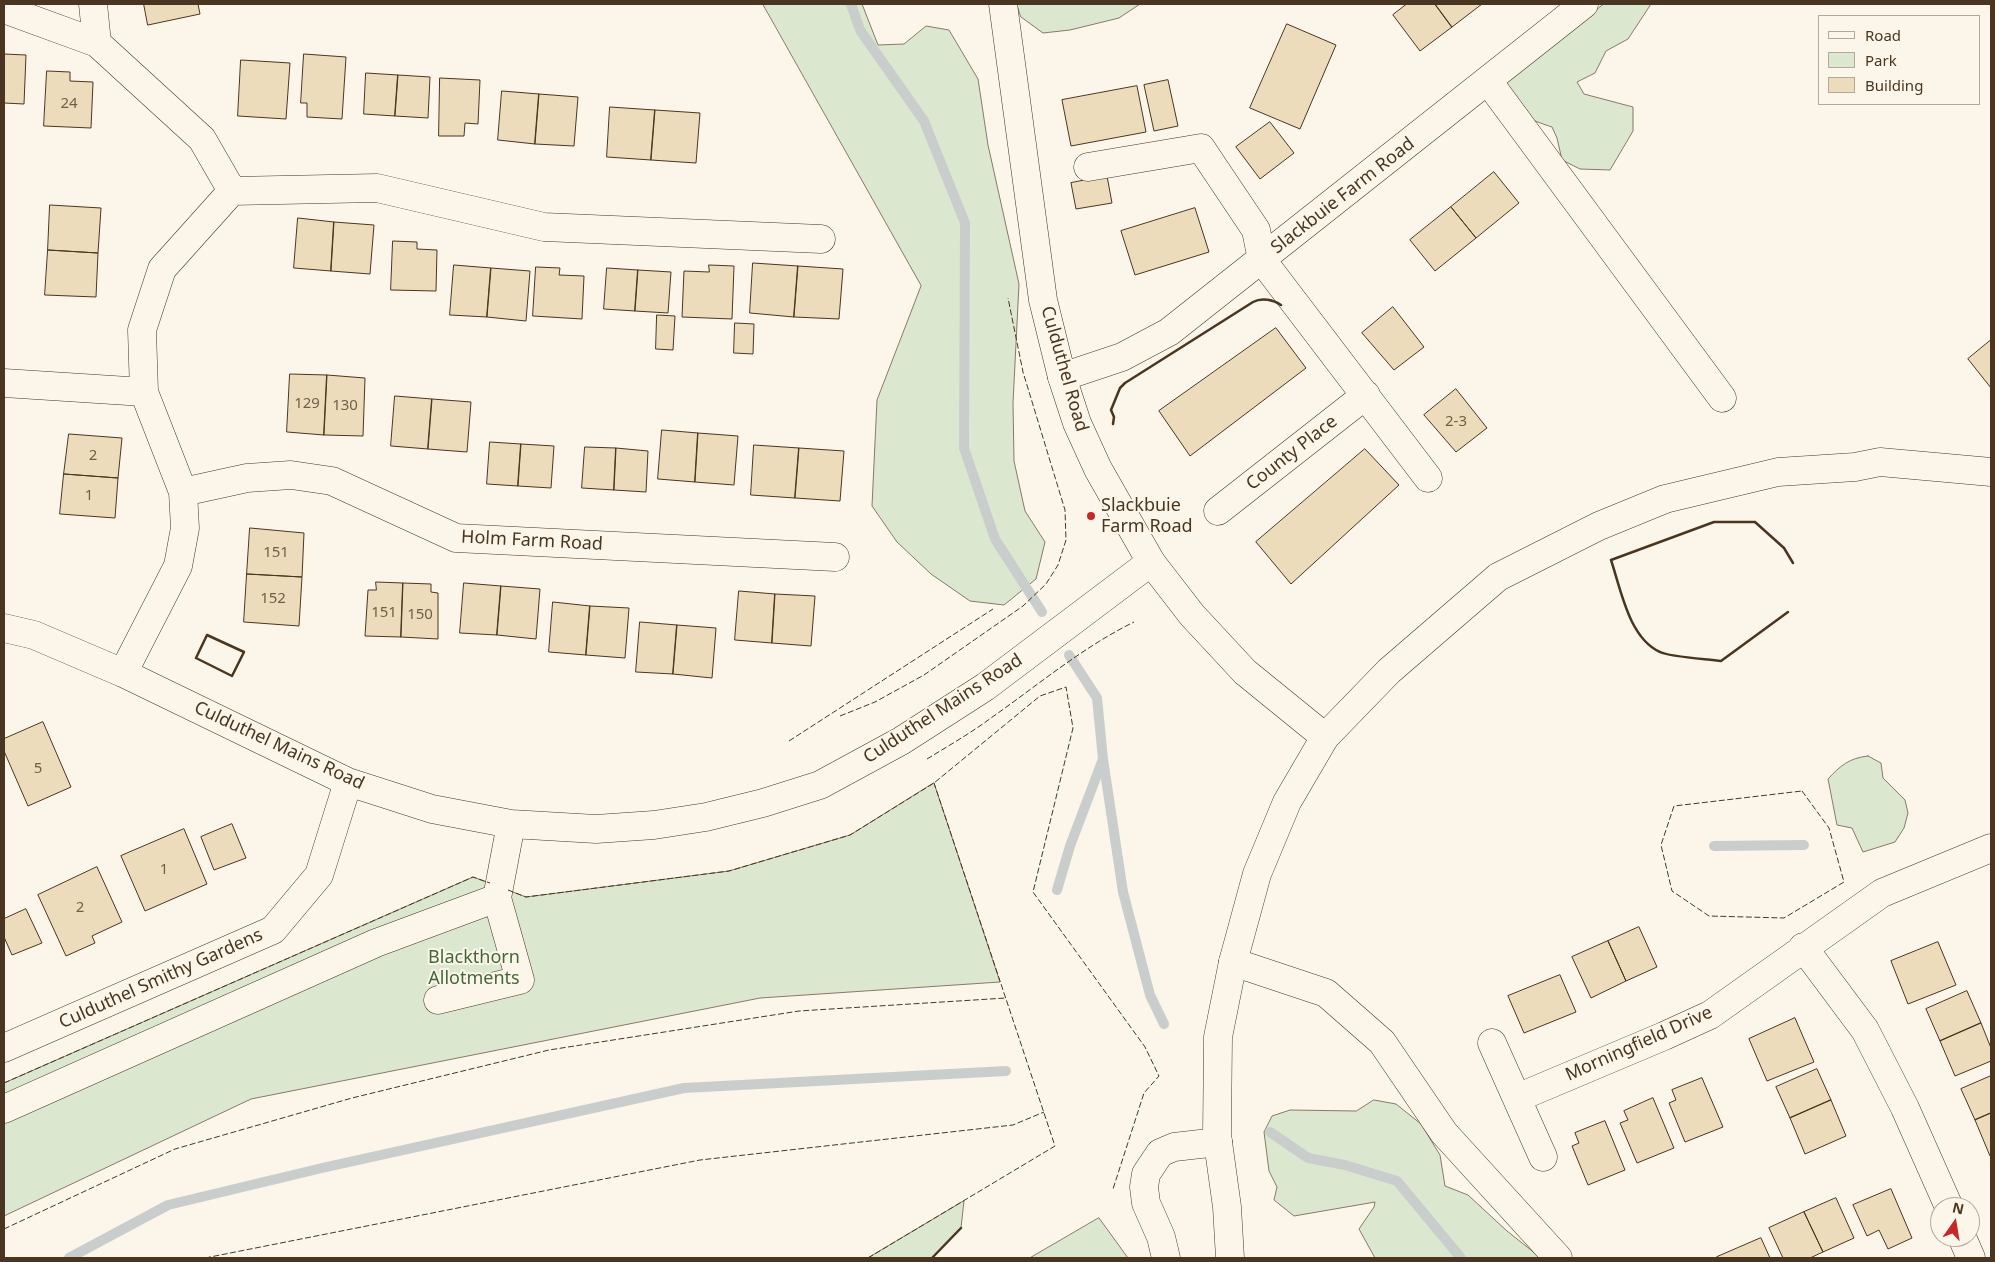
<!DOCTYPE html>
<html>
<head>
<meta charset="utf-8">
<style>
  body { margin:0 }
  #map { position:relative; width:1995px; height:1262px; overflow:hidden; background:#fbf6e9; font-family:"Noto Sans",sans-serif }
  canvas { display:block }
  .frame { position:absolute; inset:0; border:5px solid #4a3520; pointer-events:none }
  .legend { position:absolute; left:1818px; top:15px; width:162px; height:90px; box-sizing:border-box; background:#fbf6e9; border:1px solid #b4a999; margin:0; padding:6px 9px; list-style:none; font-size:15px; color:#4a3520 }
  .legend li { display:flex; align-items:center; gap:10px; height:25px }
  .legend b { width:25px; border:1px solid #b4a999 }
  .north { position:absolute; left:1930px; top:1197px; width:50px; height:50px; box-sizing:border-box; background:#fbf6e9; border:1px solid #b4a999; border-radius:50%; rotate:13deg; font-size:14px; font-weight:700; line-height:20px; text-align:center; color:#4a3520 }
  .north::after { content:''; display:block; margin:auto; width:18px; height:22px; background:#c62828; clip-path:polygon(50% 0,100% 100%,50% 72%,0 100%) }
</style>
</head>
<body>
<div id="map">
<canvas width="1995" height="1262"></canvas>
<div class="frame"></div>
<ul class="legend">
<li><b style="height:6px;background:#fbf6e9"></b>Road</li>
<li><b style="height:14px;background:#dce7d0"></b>Park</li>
<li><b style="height:14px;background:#ecdcbc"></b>Building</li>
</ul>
<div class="north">N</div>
</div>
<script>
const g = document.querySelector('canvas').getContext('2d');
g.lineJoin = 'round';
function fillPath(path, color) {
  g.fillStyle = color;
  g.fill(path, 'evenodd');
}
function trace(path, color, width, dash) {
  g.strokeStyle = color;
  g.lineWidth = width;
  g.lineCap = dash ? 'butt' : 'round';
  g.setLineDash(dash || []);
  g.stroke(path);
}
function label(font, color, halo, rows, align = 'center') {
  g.font = font + ' "Noto Sans",sans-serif';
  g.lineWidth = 4;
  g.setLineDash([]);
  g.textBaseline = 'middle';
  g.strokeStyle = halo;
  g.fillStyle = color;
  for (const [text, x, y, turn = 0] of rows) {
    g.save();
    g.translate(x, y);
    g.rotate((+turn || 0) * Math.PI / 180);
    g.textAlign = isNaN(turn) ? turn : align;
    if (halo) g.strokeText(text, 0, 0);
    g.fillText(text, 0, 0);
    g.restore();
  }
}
const green = new Path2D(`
  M763,4H862L878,45L904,44L926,26L949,30L978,79L988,145L1019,284L1013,403L1014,461L1025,511L1045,542L1036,579L1004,605L970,601L931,574L897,542L872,506L877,400L921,286Z
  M1017,4H1140L1119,18L1070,30L1043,33L1021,17Z
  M1604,4H1651L1628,39L1606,51L1595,73L1577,82L1584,94L1633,107V131L1610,170L1580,169L1562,160L1557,138L1552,127C1530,120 1515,113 1501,94L1505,62L1553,44Z
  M1868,756L1881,763L1883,778L1905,800L1908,813L1904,828L1895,842L1863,852L1852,828L1837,825L1828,779C1840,766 1849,758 1868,756Z
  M934,783L1000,982L760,998L251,1099L4,1216V1083L473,877L526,897L729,871L850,835Z
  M1374,1100L1396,1104L1421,1124L1440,1155L1445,1186L1468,1195L1507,1231L1541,1258H1375L1359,1229L1374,1207L1375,1202L1294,1216L1274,1200L1277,1187L1269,1171L1264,1132L1272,1116L1290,1110L1356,1111Z
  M964,1201L961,1228L932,1258H868Z
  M1099,1218L1128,1258H1030Z`);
const stream = new Path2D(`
  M851,4L860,30L924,121L965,223L964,448L995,539L1042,612
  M1069,655L1097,698L1103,759L1123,892L1150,995L1164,1024
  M1714,846L1804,845
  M1057,890L1070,846L1103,759
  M1270,1132L1308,1158L1345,1165L1397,1181L1461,1258
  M69,1258L168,1205L322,1168L684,1088L1006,1071`);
const building = new Path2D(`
  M144,4H198L200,14L148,25Z
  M1407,4H1435L1452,27L1420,51L1393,15Z
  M1435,4H1482L1452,27Z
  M1287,24L1336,45L1300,129L1250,108Z
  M4,54L26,55L24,104L4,103Z
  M304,54L346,57L342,119L307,117V103H301Z
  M241,60L290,63L286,119L238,116Z
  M47,71L70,72V81L93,82L91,128L44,126Z
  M366,73L398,75L395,116L364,114Z
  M398,75L430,77L428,118L395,116Z
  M440,78L480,80L478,124L465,123L464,136H439Z
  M1168,80L1178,126L1154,131L1144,85Z
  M1137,86L1146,132L1071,146L1062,100Z
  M502,91L539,94L535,144L498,140Z
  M539,94L578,97L574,146L535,144Z
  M610,107L655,110L651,160L607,157Z
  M655,110L700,113L696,163L651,160Z
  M1270,122L1294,153L1260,179L1236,147Z
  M1494,172L1519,203L1476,238L1451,207Z
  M1107,176L1112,203L1076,209L1071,183Z
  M50,205L101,208L98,253L48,250Z
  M1451,207L1476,238L1435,271L1410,240Z
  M1195,208L1209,252L1135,275L1121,231Z
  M298,218L334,222L331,271L294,268Z
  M334,222L374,225L370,274L331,271Z
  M393,241L417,242V249L437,250L436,291L391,290Z
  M48,250L98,253L96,297L45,295Z
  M753,263L798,266L794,317L750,313Z
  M454,265L491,268L487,317L450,315Z
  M709,265L734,266L732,319L682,317L684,271L709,272Z
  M798,266L843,269L839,319L794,317Z
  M536,267L560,268L559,275L584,276L582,319L533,316Z
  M491,268L530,271L526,321L487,317Z
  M607,268L638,270L635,311L604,309Z
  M638,270L671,272L668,313L635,311Z
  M1393,307L1424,347L1394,370L1362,333Z
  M657,315L675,316L673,350L656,349Z
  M735,323L754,324L753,354L734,353Z
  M1276,328L1306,368L1190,456L1159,411Z
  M1991,340V388L1968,359Z
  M290,374L327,375L324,435L287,432Z
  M327,375L365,378L363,436L324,435Z
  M1456,389L1487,428L1456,452L1424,415Z
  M395,396L432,399L428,449L391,446Z
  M432,399L471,402L467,452L428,449Z
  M662,430L698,433L695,482L658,479Z
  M698,433L738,436L734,485L695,482Z
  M69,434L122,438L118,478L64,474Z
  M490,442L521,444L518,486L487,484Z
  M521,444L554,446L551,488L518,486Z
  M754,445L799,448L795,498L751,495Z
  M585,447L616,448L614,490L582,488Z
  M616,448L648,451L646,492L614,490Z
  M799,448L844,451L840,501L795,498Z
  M1365,449L1399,485L1291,584L1256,542Z
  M64,474L118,478L115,518L60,514Z
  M250,528L304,533L302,577L247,574Z
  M247,574L302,577L299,626L244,622Z
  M376,582L403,583L401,637L365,636L368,590H376Z
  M403,583L431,584V592L438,593V639L401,637Z
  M464,583L501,586L497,635L460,633Z
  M501,586L540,589L536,639L497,635Z
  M739,591L775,594L772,643L735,640Z
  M775,594L815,596L811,646L772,643Z
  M553,602L590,606L586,655L549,652Z
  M590,606L629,608L625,658L586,655Z
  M640,622L677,625L673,674L636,672Z
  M677,625L716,628L712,678L673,674Z
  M43,722L71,787L28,806L4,751V739Z
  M232,824L246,858L214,870L201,837Z
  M184,829L207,884L145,911L121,856Z
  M97,867L122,922L92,936L95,943L66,956L38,895Z
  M26,909L42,943L12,955L4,937V919Z
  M1639,927L1657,967L1626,981L1608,941Z
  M1608,941L1626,981L1591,998L1572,957Z
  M1938,942L1956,985L1908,1004L1891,961Z
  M1560,975L1576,1012L1524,1033L1508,996Z
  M1967,991L1981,1023L1940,1041L1926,1009Z
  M1795,1018L1814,1062L1767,1081L1749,1039Z
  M1981,1023L1991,1048V1061L1955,1076L1940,1041Z
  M1817,1069L1831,1100L1790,1118L1776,1087Z
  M1991,1076V1113L1975,1120L1961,1089Z
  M1702,1078L1723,1127L1685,1142L1669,1103L1676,1100L1672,1090Z
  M1653,1098L1674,1148L1637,1163L1620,1123L1628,1120L1624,1111Z
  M1831,1100L1846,1136L1805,1154L1790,1118Z
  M1991,1113V1156H1990L1975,1120Z
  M1605,1121L1625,1170L1588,1185L1572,1146L1579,1143L1575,1133Z
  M1891,1189L1912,1238L1888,1249L1879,1230L1867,1236L1853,1205Z
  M1836,1198L1854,1238L1823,1252L1804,1212Z
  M1804,1212L1823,1252L1810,1258H1783L1769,1228Z
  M1761,1238L1770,1258H1718L1717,1257Z`);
const minor = new Path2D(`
  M93,4L97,43L202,139L232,191
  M4,9L97,43
  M1488,81L1722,398
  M1088,167L1201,148L1256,230L1262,260L1428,478
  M1062,377L1122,357L1169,332L1584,4
  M4,383L144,392
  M183,492L247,478L291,475L332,481L456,538L835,557
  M1218,511L1366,395
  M4,628L34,635L123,673L348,782L432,809L511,824L596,829L654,825L706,817L763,803L820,785L901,741L985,687L1151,562
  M123,673L178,566L185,528L183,492L144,392L142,330L162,269L232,191L377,188L544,227L821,239
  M1325,737L1389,671L1498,577L1599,526L1665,499L1778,472L1855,467L1880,462L1991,472
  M1803,947L1865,1030L1905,1108L1949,1207
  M1233,962L1326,993L1382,1042L1444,1133L1558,1258
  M438,1000L520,980L497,898L511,824
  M1492,1043L1543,1157
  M4,1048L273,930L319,875L348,782
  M1517,1098L1664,1036L1710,1015L1882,893L1991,848
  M4,1109L376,943L497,898
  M1962,1237L1971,1258
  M1166,1258L1161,1237L1146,1203L1144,1187L1146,1174L1160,1153L1174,1147L1218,1142`);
const major = new Path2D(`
  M1003,4L1043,300L1062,377L1077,423L1098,469L1151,562L1192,615L1245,672L1325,737L1287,802L1257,874L1233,962L1218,1037L1217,1135L1227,1207L1230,1258`);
const fence = new Path2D(`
  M840,716L875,702L924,675L1023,606L1046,584L1058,565L1066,540L1065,510L1023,372L1008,298
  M789,741L993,609
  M927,759C948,746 971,733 991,718C1038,685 1083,647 1134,622
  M1802,791L1829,828L1844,882L1784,918L1709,916L1672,891L1661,845L1674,806Z
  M508,890L526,897L729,871L850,835L934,783L1040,696L1066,687L1073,728L1033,892L1145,1047L1159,1076L1144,1093L1113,1189
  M4,1083L473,877L490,883
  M4,1229L175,1149L352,1098L549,1050L799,1011L1006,998
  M205,1258L700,1160L1013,1125L1044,1112
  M868,1258L1055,1146L934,783`);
const wall = new Path2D(`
  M1113,424L1114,417L1111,410L1120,388L1125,383L1253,302C1262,297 1274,300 1281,305
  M1788,612L1721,661C1707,659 1670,657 1660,652C1629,638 1621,590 1611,560L1714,522H1755L1784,548L1793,563
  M207,635L244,652L232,676L196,658Z
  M932,1258L961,1228`);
const markers = [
  [1091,516,5,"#c62828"]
];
const numberNames = [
  ["24",69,104],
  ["129",307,404],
  ["130",345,406],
  ["2-3",1456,422],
  ["2",93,456],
  ["1",89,496],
  ["151",276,553],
  ["152",273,599],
  ["151",384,613],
  ["150",420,615],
  ["5",38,769],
  ["1",164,870],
  ["2",80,908]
];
const streetNames = [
  ["Slackbuie Farm Road",1343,196,-38],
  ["Culduthel Road",1064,369,74],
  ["County Place",1292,453,-38],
  ["Holm Farm Road",532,541,3],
  ["Culduthel Mains Road",943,709,-33],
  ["Culduthel Mains Road",279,746,25],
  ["Culduthel Smithy Gardens",161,979,-24],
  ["Morningfield Drive",1639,1044,-24]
];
const poiNames = [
  ["Slackbuie",1101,506],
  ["Farm Road",1101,527]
];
const parkNames = [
  ["Blackthorn",474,958],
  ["Allotments",474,979]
];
fillPath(green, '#dce7d0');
trace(green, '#887966', 1);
trace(stream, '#c9cecd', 10);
fillPath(building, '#ecdcbc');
trace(building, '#4a3520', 1);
trace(minor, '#4a3520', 29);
trace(major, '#4a3520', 29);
trace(minor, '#fbf6e9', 28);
trace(major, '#fbf6e9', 28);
trace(fence, '#4a3520', 1, [6, 2.5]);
trace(wall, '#4a3520', 2.5);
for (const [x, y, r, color] of markers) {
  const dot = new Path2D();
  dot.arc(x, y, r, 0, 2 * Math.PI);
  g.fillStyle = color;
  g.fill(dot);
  trace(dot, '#fbf6e9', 2);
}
label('15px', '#725f47', null, numberNames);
label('18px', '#4a3520', '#fbf6e9', streetNames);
label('18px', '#4a3520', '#fbf6e9', poiNames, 'left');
label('18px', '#436837', '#fbf6e9', parkNames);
</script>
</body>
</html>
